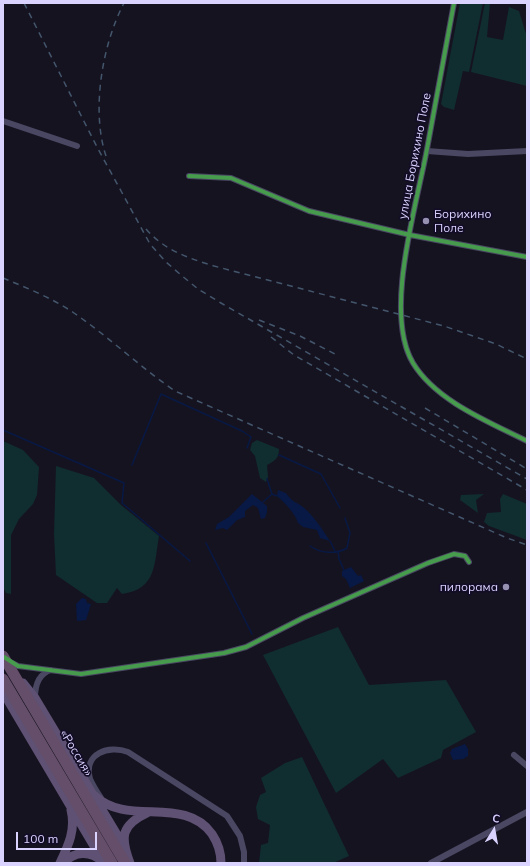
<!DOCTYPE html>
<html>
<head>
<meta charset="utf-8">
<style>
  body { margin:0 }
  #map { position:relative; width:530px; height:866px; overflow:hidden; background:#161321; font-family:Mulish,sans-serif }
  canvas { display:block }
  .frame { position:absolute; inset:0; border:4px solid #dbd3ff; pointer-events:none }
  .north { position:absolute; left:474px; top:810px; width:40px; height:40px; -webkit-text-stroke:3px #130d27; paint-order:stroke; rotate:11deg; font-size:11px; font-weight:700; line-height:16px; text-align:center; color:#dbd3ff }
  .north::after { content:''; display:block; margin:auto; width:14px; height:18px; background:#dbd3ff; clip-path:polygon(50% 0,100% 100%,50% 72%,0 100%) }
  .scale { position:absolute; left:16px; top:832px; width:81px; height:18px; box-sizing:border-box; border:2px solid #dbd3ff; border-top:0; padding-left:5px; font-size:12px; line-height:14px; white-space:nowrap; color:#dbd3ff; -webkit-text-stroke:3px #130d27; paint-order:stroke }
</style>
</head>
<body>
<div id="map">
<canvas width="530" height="866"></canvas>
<div class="frame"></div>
<div class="north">С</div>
<div class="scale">100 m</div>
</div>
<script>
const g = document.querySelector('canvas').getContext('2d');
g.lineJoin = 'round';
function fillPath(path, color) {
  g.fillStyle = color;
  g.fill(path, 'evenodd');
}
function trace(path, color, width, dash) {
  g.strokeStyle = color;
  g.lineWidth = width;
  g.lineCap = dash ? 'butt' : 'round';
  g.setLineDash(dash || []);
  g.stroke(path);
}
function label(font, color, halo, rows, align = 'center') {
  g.font = font + ' Mulish,sans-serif';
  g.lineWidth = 3.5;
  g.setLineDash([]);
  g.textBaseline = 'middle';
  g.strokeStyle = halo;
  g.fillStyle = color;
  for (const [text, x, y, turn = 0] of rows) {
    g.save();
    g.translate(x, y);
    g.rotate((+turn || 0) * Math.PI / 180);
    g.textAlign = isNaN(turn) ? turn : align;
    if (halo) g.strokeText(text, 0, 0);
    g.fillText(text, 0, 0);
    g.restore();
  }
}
const green = new Path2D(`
  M460,3H483L469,72L463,71L454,110L444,107L441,104Z
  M485,3H490L487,37L503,40L509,7L519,11L527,37V86L471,72Z
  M257,440L279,449C279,458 275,461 267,465L268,477L266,482L260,478L255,456L250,450L252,443Z
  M3,441L23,450L39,467L37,495L33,504L19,519L11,535V594L6,593L3,587Z
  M56,466L94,478L121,505L159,536C154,564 157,589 122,594L117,588L107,603H97L56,575L54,534Z
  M484,494L476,500L478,513L460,500L461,495Z
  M503,494L527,504V540L489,526L484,522L487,513L501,512L500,499Z
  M338,627L369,685L446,680L476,732L443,750L441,758L398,778L383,759L336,793L263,655Z
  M302,757L349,856L333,863H259L261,845L268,843L270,825L258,819L256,807L260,795L266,792L261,778L285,763Z`);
const water = new Path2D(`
  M278,490L286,493C291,501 296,502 303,507C314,516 322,529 330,541L320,538L317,530L303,527L298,523C295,513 285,503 277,496Z
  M252,494L267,506V512L265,518L261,519L258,508L253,505L245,511V517L237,520L227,530L223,528L215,530L217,524L229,517Z
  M351,567L358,576L361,575L364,581L350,588L346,579L342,576V571Z
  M82,598L86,599L87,603L91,604L86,620L77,621L76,604Z
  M465,744L468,749V756L463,759L453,760L450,753L452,749Z`);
const stream = new Path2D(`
  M3,430L124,483L122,503L190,561
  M279,455L321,474L340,508
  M132,465L161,394L242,431L251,437L247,448
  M267,479L272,494L277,496
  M263,502L272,494
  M330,541L335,551
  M206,543L252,634
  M310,546C320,553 336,555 347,548L350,533L345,518
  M338,551L339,559L344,570`);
const street = new Path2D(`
  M454,3C445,52 436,100 427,149C417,204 383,313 413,363C436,401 489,422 527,441
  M3,121L77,146
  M427,151L468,154L527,151
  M189,176L231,178L309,211L410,235L527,257
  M8,661L18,666L81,674L224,653L246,647L303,618L428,563L454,554L465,556L469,562
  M35,698C35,686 38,674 51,670
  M514,755L527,766
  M101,798C97,792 93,786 90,779C83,753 109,745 128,752L227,816L240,836L244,852V863
  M431,863L527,812`);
const primary = new Path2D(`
  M23,683L35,698L125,848
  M3,692L104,863
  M95,796C128,827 184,795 212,834C218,843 221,852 221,863
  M60,863C68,846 76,830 71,810
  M63,863C75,851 90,850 103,862
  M130,863C120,837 121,825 147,813`);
const highway = new Path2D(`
  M3,656L125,863
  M3,679L112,863`);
const rail = new Path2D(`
  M24,3L97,147L150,244L166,262L181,275L198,289L221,303L527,479
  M106,156C91,111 102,45 124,3
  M146,229C164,250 188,258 214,266L444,326L496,344L527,359
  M3,278C27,288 52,298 74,313C109,337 140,367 175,391L507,538L527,545
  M259,320L300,336L335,354
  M271,337L294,355L527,490
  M425,408L527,469`);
const cycleway = new Path2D(`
  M454,3C445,52 436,100 427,149C417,204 383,313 413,363C436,401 489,422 527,441
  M189,176L231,178L309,211L410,235L527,257
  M4,657L18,666L81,674L224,653L246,647L303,618L428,563L454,554L465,556L469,562`);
const markers = [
  [426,221,4,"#9690b1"],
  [506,587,4,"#9690b1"]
];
const streetNames = [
  ["улица Борихино Поле",415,156,-79],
  ["«Россия»",76,753,59]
];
const poiNames = [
  ["Борихино",434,214],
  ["Поле",434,228],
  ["пилорама",498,587,"right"]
];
fillPath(green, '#102d30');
fillPath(water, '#071944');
trace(stream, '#071944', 1.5);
trace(street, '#494762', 6);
trace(primary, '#5f5173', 9);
trace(highway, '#654e69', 11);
trace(rail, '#43566c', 1.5, [6, 5]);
trace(cycleway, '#469c4c', 4);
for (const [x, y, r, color] of markers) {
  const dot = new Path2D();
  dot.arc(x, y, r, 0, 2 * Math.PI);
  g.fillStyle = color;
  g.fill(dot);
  trace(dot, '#130d27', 1.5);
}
label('12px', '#dbd3ff', '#130d27', streetNames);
label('12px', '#dbd3ff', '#130d27', poiNames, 'left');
</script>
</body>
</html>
